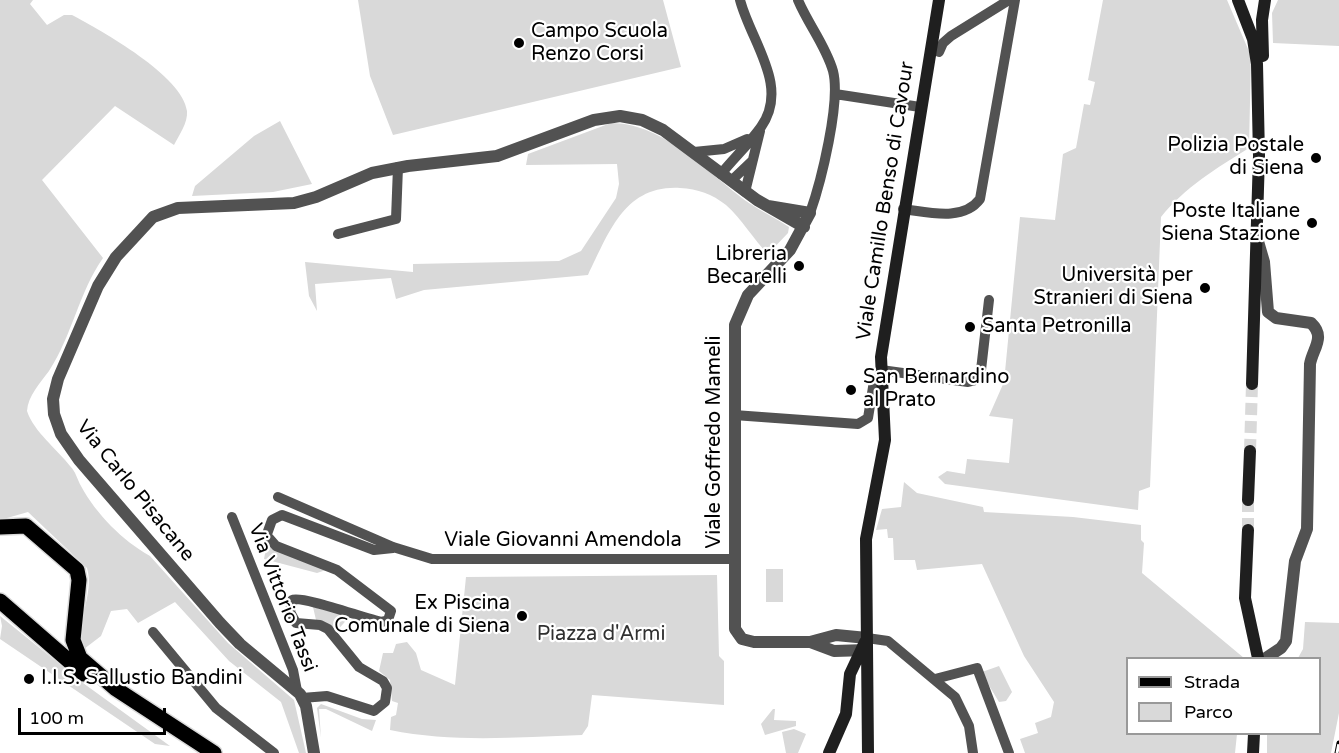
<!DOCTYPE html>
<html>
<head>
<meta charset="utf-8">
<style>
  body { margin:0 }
  #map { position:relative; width:1339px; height:753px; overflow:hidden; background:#fff; font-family:"Varela Round",sans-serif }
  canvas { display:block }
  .legend { position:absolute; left:1126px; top:657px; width:195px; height:78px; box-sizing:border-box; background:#fff; border:2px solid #999; margin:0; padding:8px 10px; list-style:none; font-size:18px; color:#000 }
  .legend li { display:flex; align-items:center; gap:12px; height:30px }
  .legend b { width:30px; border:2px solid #999 }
  .scale { position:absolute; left:18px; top:708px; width:148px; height:27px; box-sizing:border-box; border:3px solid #000; border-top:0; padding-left:8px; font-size:18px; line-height:21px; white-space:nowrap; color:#000; -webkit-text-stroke:4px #fff; paint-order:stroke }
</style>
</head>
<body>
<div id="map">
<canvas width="1339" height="753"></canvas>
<ul class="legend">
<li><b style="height:8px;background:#000"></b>Strada</li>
<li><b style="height:16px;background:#d9d9d9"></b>Parco</li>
</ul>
<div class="scale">100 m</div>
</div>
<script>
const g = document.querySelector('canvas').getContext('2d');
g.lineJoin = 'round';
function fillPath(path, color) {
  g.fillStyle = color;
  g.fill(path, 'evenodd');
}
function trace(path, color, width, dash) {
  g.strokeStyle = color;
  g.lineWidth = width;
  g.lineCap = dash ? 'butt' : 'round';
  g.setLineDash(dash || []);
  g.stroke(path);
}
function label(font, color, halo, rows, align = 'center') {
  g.font = font + ' "Varela Round",sans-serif';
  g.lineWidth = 4.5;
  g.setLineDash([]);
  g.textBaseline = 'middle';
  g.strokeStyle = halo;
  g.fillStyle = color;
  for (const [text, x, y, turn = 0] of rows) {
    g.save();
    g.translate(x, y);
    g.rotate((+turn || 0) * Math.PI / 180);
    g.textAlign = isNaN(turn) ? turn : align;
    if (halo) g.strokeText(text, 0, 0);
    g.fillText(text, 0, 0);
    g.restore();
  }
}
const green = new Path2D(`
  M0,0H33L30,4L47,25L64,15H72C102,31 183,76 187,111C188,123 179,135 174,145L115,106L42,180L103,258C79,292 72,336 49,371C40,383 28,396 27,411C34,432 57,449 70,466C76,472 77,479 81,486C96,514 123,541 150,556L228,643L294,700L306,753H299L281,702L229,661L175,602L138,623L127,609L111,611L101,636L84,649C74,623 95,594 87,568L28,512L0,520Z
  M358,0H663L681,67L393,135L370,76Z
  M1103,0H1227L1251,56L1249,148C1217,168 1185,187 1161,217L1150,487L1139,491L1138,510L945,484L938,477L947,471L965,474L967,459L1009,463L1013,419L989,416L1004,382L1020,217L1055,220L1063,154L1076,148L1084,104L1090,105L1095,82L1088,80Z
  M1278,0H1339V46L1273,43L1272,13Z
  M280,121L312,184L273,192L192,196L195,186L254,136Z
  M611,123C665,123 708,174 749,203C762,212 776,218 789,227L788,233L768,254C753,239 742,219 726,205C712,194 698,189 680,188C624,185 609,233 588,275L424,290L396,299L391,278L315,284L317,311L309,296L305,262L413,272V264L559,261L581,251L616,198L619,184L617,164L526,165L528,154Z
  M904,482L917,493L983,507L984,512L1073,517L1141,525V540L1144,543L1142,573L1244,658H1128V734H1237L1235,753H1025L1020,739L1038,733L1035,723L1051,717L1054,702L1024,656L982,564L917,570L915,560H894L893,538H888L887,529L876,530L882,509L901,507Z
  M267,543L329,569L317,573L264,559Z
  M766,569H783V602H766Z
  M717,575L719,656L724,661V705L592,695L588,726L582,735C518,737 454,743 390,730L391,717L396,715L398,703L392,701L390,680L379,671L383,653H393L396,644L407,642L416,653L421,670L455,685L466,577Z
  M313,607L350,616L336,632L316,620Z
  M0,616L83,683L170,746L155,744L0,639L2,626Z
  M1305,622L1339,623V713L1331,753H1267V734H1320V658H1298L1303,649Z
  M999,666L1012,692L1006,701L999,702L982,674V672Z
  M321,704L362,719L376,720L372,731L326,709H319L321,738L317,708Z
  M773,709H775L774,720L796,721V726L765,735L761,724Z
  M794,729L806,734L798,753H786L782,732Z`);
const secondaryTunnel = new Path2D(`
  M1250,451L1252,384
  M1248,530V500`);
const minor = new Path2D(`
  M798,0C808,24 826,46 833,71C841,102 821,182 810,213
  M939,52L943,43L951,36L1009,0
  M835,94L920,107
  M694,152L724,149L747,139
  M721,174C734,158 749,144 761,127C790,86 751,42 740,0
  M731,181L752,161
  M745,192L760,131
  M903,209C928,212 963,222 980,199L1015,0
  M338,234L396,219L398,167
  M881,370L968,382L976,380L981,370L989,300
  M734,415L858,424L868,418L874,381L881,376
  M278,497L393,547L432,559H734
  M232,517L293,670L297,691
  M267,534L272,520L282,515L374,550L393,548
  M269,538L276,546L337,570L391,611L388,620L382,622C366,619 301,595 292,600L290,612L296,623L320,625L328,629L359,667L383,681L387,688L385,702L374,711L327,696L302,698
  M153,632L216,708L274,753
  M867,638L888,641L955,697L969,726L973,753
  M935,679L977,668L1009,753`);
const tertiary = new Path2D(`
  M768,206L810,213L790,250L748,295L735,325V629L742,639L754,642H810L836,635L867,638
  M1257,238L1264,262L1268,312L1276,318L1311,323C1326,337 1313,348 1310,364L1307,529L1295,561L1286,641L1281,648L1266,658
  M810,642L834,651L867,650
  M314,753L306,706L300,694L240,644L220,623L79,460L61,434L54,414L53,399L58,379L98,286L116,257L153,217L178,208L294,203L316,197L372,173L408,166L497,156L594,120L620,116L642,120L663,130L757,200L804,227`);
const secondary = new Path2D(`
  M1238,0L1253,39L1257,64L1259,156L1252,384
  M1263,56L1262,20L1265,0
  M1248,500L1250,451
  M1248,530L1245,598L1258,658
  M829,753L846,714L850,674L865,642
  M868,753L866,539L885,440L881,357L939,0
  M1253,753L1254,734`);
const primary = new Path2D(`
  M0,527L26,526L77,570L79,580L73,640L80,658L116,689L214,753
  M0,601L84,674`);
const rail = new Path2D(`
  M1337,753L1339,743`);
const markers = [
  [519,43,6,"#000"],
  [1316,158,6,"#000"],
  [1312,223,6,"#000"],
  [799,266,6,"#000"],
  [1205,288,6,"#000"],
  [970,327,6,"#000"],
  [851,390,6,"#000"],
  [522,616,6,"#000"],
  [29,679,6,"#000"]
];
const poiNames = [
  ["Campo Scuola",531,32,"left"],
  ["Renzo Corsi",531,55,"left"],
  ["Polizia Postale",1304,146],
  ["di Siena",1304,169],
  ["Poste Italiane",1300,212],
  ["Siena Stazione",1300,235],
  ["Libreria",787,255],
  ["Becarelli",787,278],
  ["Università per",1193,276],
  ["Stranieri di Siena",1193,299],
  ["Santa Petronilla",982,327,"left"],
  ["San Bernardino",863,378,"left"],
  ["al Prato",863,401,"left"],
  ["Ex Piscina",510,604],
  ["Comunale di Siena",510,627],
  ["I.I.S. Sallustio Bandini",41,679,"left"]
];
const streetNames = [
  ["Viale Camillo Benso di Cavour",886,201,-81],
  ["Viale Goffredo Mameli",715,442,-90],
  ["Via Carlo Pisacane",135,491,51],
  ["Viale Giovanni Amendola",563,541],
  ["Via Vittorio Tassi",282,598,69]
];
const parkNames = [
  ["Piazza d'Armi",601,635]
];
fillPath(green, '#d9d9d9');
trace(secondaryTunnel, '#d9d9d9', 12, [12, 6]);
trace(primary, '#dbdbdb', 18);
trace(minor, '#525252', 10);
trace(tertiary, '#525252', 12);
trace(secondary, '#1f1f1f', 12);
trace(primary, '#000', 15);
trace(rail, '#000', 5);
trace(rail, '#fff', 3, [9]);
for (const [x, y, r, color] of markers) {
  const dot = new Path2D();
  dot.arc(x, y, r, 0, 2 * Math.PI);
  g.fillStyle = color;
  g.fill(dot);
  trace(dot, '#fff', 2);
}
label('20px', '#000', '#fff', poiNames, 'right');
label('20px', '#000', '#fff', streetNames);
label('20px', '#303030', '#fff', parkNames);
</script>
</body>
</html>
